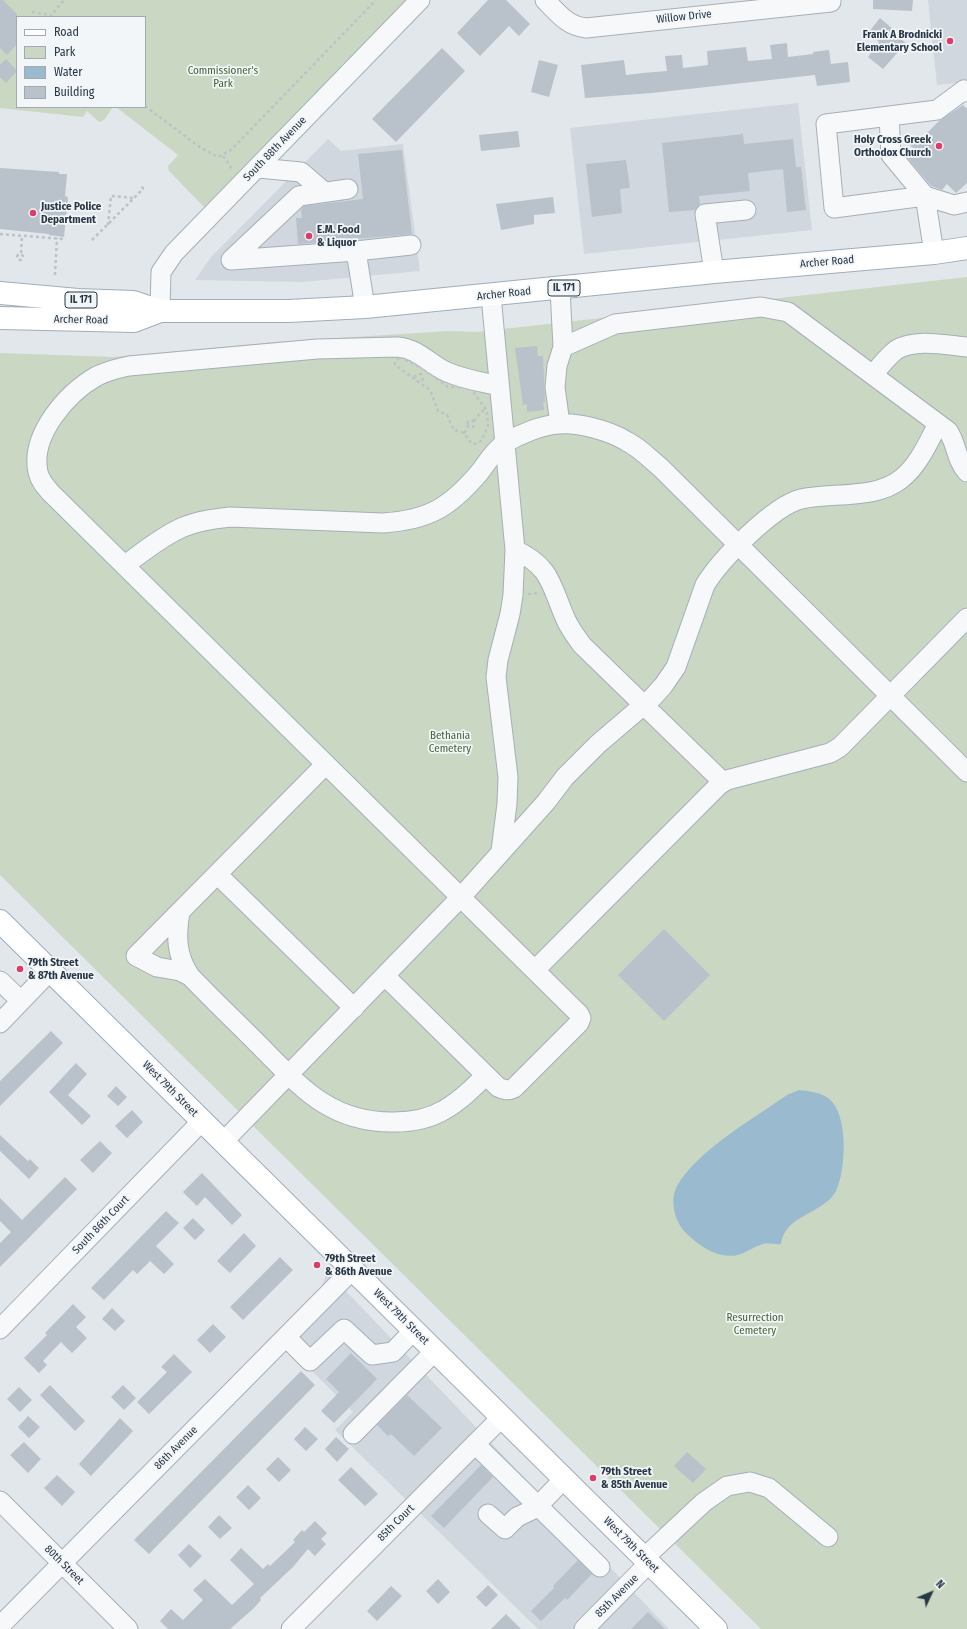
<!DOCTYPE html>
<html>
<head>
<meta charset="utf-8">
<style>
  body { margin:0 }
  #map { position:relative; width:967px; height:1629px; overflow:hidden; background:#e2e7ec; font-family:"Fira Sans Condensed",sans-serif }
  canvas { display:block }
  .legend { position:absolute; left:16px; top:16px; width:130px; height:92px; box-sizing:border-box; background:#f3f6f9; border:1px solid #a2aab1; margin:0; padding:5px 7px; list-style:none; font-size:12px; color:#283746 }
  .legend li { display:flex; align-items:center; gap:8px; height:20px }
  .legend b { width:20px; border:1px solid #a2aab1 }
  .north { position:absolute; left:911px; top:1573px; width:40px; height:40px; -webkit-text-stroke:3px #f3f6f9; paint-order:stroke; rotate:46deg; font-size:11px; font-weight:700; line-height:16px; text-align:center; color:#283746 }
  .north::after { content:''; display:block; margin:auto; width:14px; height:18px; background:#283746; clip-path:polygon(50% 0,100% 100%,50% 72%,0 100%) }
</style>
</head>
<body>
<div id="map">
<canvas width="967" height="1629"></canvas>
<ul class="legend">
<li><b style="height:5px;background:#fff"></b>Road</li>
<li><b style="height:11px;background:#cad7c3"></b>Park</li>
<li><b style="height:11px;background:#9abacf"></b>Water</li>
<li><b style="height:11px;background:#b9c1ca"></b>Building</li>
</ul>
<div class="north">N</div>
</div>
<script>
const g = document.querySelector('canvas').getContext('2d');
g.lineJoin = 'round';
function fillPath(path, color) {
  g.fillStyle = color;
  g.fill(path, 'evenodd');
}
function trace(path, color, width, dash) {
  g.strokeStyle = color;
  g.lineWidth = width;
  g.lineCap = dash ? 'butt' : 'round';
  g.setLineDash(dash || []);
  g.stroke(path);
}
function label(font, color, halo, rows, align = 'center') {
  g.font = font + ' "Fira Sans Condensed",sans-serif';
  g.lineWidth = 3.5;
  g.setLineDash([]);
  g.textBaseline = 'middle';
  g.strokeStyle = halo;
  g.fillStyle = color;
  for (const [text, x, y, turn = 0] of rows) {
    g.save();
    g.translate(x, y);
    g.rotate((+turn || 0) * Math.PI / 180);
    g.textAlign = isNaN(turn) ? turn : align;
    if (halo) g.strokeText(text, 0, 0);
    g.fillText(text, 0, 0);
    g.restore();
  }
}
const built = new Path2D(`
  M928,0H967V82L937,85Z
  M798,103L812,230L584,254L570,128Z
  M328,139L341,151L403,144L420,271L303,282L195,280L212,256Z
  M323,1267L669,1629H538L335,1430L353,1412L275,1334L321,1289L326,1274Z`);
const green = new Path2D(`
  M0,0H406L204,207L169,171L168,166L178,155L116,107H145V17H17V107H113L104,120L99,122L87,111L83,117L0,108Z
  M967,277V1629H761L0,875V353L113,357L275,342L449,331L476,332Z`);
const water = new Path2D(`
  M799,1090C809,1091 819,1092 828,1098C849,1113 846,1170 836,1191C824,1214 785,1214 781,1244C775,1245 768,1242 763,1244C755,1246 749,1251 741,1254C720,1261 701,1247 687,1234C675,1223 669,1201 677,1186C698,1150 753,1119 787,1095Z`);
const building = new Path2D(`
  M0,0H3L17,14V44L7,55L0,48Z
  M488,0H506L530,24L519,36L509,26L480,56L457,33Z
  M873,0H913L912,11L873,9Z
  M880,18L894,30L892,32L906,43L883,69L868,57L879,42L868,33Z
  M787,43L788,57L813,54V52L829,50L831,64L848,62L850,82L817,86L815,75L652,93L585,98L581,65L624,60L626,75L643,73L667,71L665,56L682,55L683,68L708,65L707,51L746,47L748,61L772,59L770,45Z
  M442,48L465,71L396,142L372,119Z
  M6,59L17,71L6,83L0,77V65Z
  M539,60L558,65L549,97L531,92Z
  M963,105L967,109V183L956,193L947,184L942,190L931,186L905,155L913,148L909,144L916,137L920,140L939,121Z
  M518,131L520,147L481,151L479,135Z
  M743,134L744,144L793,139L796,167H801L806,210L787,212L783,169L748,173L750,191L699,196L700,204L695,210L669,212L662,143Z
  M402,150L412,234L298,244L296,218H302L301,210L304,206L363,199L358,154Z
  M626,160L630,188L620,189L622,213L592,217L586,164Z
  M0,168L59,172V174H67L65,196L68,197L64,237L49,235V234L0,229Z
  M553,197L555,213L534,215V224L501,230L496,204Z
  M537,346L538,356H543L545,402H543L544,410L527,412V404L523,405L515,348Z
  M664,929L710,975L664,1021L618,975Z
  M51,1031L63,1043L0,1106V1081Z
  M76,1063L87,1074L68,1095L91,1116L82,1125L49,1092Z
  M116,1086L127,1097L118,1106L107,1096Z
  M132,1110L143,1122L127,1138L115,1126Z
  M0,1135L28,1161L30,1159L39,1168L29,1179L0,1151Z
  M100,1141L112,1153L93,1173L80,1160Z
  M202,1173L242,1215L232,1225L205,1197L197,1206L183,1192Z
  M65,1177L77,1189L0,1267V1243L11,1232L0,1221V1198L22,1220Z
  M166,1211L179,1223L156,1246L174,1264L164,1274L150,1261L137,1274L133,1270L104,1300L91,1288Z
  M193,1218L205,1230L195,1240L183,1228Z
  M244,1233L256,1246L230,1273L217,1261Z
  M280,1257L293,1270L243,1320L230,1307Z
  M73,1304L86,1317L76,1327L87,1338L72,1353L61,1342L43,1361L47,1365L39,1373L24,1358L47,1335L45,1333Z
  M112,1308L125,1321L115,1331L102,1319Z
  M213,1324L226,1337L210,1353L197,1340Z
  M351,1353L377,1379L334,1423L321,1411L339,1392L326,1379Z
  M174,1354L192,1372L149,1414L137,1402L167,1372L161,1367Z
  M301,1371L315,1385L149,1554L134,1540Z
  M50,1385L85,1421L75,1431L40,1395Z
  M123,1385L136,1398L124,1410L111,1397Z
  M19,1387L32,1400L20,1412L7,1399Z
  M407,1395L442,1428L414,1456L391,1434L388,1436L377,1425Z
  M28,1416L40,1427L29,1438L18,1427Z
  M120,1418L133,1431L91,1476L79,1464Z
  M305,1427L318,1439L306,1451L294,1439Z
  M336,1437L349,1449L337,1462L325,1449Z
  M24,1442L41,1459L28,1473L10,1455Z
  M687,1452L706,1469L693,1483L674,1466Z
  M278,1457L291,1470L279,1482L266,1469Z
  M481,1465L493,1477L444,1528L431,1516Z
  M351,1467L378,1494L365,1506L338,1480Z
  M57,1475L75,1492L62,1506L44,1488Z
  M248,1485L261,1498L249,1510L236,1497Z
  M219,1515L232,1528L220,1539L208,1527Z
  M315,1521L327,1533L321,1539L326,1544L315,1556L308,1549L293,1567L260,1598L261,1600L253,1609L230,1629H168L160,1621L171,1609L183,1620L203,1600L193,1590L205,1579L232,1605L254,1584L230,1560L241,1548L263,1569L268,1564L270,1566L295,1542L293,1540L302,1530L304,1532Z
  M189,1544L202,1556L190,1568L178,1555Z
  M578,1560L592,1574L567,1600L565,1598L541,1621L531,1611L554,1588L553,1586Z
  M438,1579L450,1592L438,1604L426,1591Z
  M488,1585L498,1595L486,1607L476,1597Z
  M391,1586L402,1596L377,1621L367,1611Z
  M648,1612L665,1629H631Z
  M506,1614L521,1629H491Z`);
const path = new Path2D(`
  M32,12L51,15
  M50,17L64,0
  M145,106L201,148L218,157L231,150L376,0
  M223,156L232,169
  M108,225L111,196L134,198
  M0,234L64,239
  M92,240L143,189L142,186
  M21,253L22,236
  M17 257a3 3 0 1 1 6 0a3 3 0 1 1-6 0Z
  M55,275L57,238
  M400,357L422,368L448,387H464L472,390L487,411L488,426L481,441L475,444L471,443L464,433L454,430L447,415L438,411L430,390L395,365V362Z
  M415 378a4 4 0 1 1 8 0a4 4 0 1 1-8 0Z
  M467.5 424a3.5 3.5 0 1 1 7 0a3.5 3.5 0 1 1-7 0Z
  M474,421L480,413L485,409
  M464,433L468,427
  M528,594L539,593`);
const minor = new Path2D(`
  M545,0C558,13 567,26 586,28L831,2V0
  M889,116L891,155L925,196L954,205L967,202
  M258,168L301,172L324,192
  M348,189L299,196L231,260L356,251
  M934,253L925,196L834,208L826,124L937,110L964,90L967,92
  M714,272L705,214L746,210
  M491,296L515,550L513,595L510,614L498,660L496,677L508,777L507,804L501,851
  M365,307L356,251L411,245
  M160,311L161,272L174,253L420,0
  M563,347L615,324L761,307L788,312L948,431C957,444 956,460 967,472
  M873,375C880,366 887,357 896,350C915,338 946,345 967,347
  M560,424L555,387L557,366L563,347L560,289
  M515,550C553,567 551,588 567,622C571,630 577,638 582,645L723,782
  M125,565C143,552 161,537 181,528C197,521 213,519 230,517L383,523C429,520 450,507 479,473C487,463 494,450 505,443C520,434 542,425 559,424C578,422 610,431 626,441C639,447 649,458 660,467L967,772
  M326,764L136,956L157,967L180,971L190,976C212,999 235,1021 257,1043C300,1086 329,1123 394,1122C412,1122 429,1119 444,1110C460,1101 473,1088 486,1075
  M217,874L354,1008
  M180,912C176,936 176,955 190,976
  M535,970L719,785L727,780L830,753L840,747L967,618
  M385,976L498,1087C504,1090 508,1091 514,1088L579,1023L581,1018L579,1014L51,493C45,486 40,481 38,472C30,435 67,393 97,376C108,371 118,368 129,366L317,349L397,347C418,348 429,364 447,372C463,379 482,382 499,386
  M0,981L21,1001
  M0,1023L50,971
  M223,1142L461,897L546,802L565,777L598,744L653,697L663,686L676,667L705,585C720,560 773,506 801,499C831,492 875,500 901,479C918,466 928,443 938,424
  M0,1329L202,1121
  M286,1337L310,1361L344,1329L372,1355L393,1352L414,1330
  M353,1434L435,1351
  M475,1444L600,1567
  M0,1501L128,1629
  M488,1514L505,1529L517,1517L536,1508L564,1479
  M644,1558L704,1502L727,1486L750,1482L769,1488L828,1537
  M0,1626L352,1270
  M291,1629L502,1417
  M584,1629L649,1563`);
const major = new Path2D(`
  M0,293L78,300L133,302L160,311H289L365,307L714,272L934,253L967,248
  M0,318L134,321L160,311
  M0,921L716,1629`);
const markers = [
  [950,41,4,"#dc3d67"],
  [939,146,4,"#dc3d67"],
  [33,213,4,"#dc3d67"],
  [309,236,4,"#dc3d67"],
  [20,969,4,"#dc3d67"],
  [317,1265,4,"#dc3d67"],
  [593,1478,4,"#dc3d67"]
];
const shields = [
  [564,288,32],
  [81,300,32]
];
const shieldNames = [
  ["IL 171",564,288],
  ["IL 171",81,300]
];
const streetNames = [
  ["Willow Drive",684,17,-6],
  ["South 88th Avenue",275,149,-46],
  ["Archer Road",827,262,-5],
  ["Archer Road",504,294,-6],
  ["Archer Road",81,320,1],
  ["West 79th Street",170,1089,45],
  ["South 86th Court",101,1225,-46],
  ["West 79th Street",401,1317,45],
  ["86th Avenue",176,1448,-45],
  ["85th Court",396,1523,-45],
  ["West 79th Street",631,1545,45],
  ["80th Street",64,1565,45],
  ["85th Avenue",617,1596,-45]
];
const poiNames = [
  ["Frank A Brodnicki",942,35,"right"],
  ["Elementary School",942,48,"right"],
  ["Holy Cross Greek",931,140,"right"],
  ["Orthodox Church",931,153,"right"],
  ["Justice Police",41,207],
  ["Department",41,220],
  ["E.M. Food",317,230],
  ["& Liquor",317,243],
  ["79th Street",28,963],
  ["& 87th Avenue",28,976],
  ["79th Street",325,1259],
  ["& 86th Avenue",325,1272],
  ["79th Street",601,1472],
  ["& 85th Avenue",601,1485]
];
const parkNames = [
  ["Commissioner's",223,71],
  ["Park",223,84],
  ["Bethania",450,736],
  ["Cemetery",450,749],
  ["Resurrection",755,1318],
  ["Cemetery",755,1331]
];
fillPath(built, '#d0d7de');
fillPath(green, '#cad7c3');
fillPath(water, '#9abacf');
fillPath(building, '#b9c1ca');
trace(minor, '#a6afb7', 21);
trace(major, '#a0adb9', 24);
trace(path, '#bcc2c8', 2.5, [3, 3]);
trace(minor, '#f6f8fa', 19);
trace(major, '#fff', 22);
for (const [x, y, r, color] of markers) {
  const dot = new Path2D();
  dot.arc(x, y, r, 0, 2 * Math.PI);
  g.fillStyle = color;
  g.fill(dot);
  trace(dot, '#f3f6f9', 1.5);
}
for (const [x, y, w] of shields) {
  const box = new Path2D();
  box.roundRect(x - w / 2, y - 8, w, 16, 3);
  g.fillStyle = '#f3f6f9';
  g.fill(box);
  trace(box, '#283746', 1);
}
label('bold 10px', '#283746', null, shieldNames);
label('11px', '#283746', '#f3f6f9', streetNames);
label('bold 11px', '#283746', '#f3f6f9', poiNames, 'left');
label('11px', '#426334', '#f3f6f9', parkNames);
</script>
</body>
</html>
